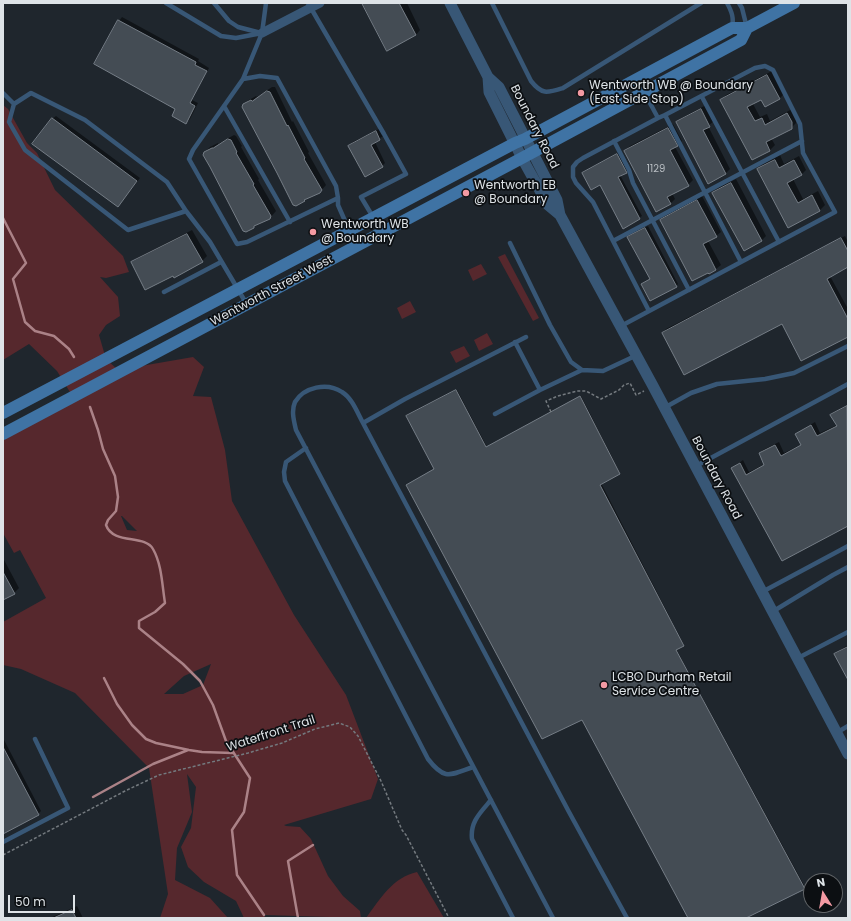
<!DOCTYPE html>
<html>
<head>
<meta charset="utf-8">
<style>
  body { margin:0 }
  #map { position:relative; width:851px; height:921px; overflow:hidden; background:#1f262d; font-family:Poppins,sans-serif }
  canvas { display:block }
  .frame { position:absolute; inset:0; border:4px solid #dee3e7; pointer-events:none }
  .north { position:absolute; left:803px; top:873px; width:40px; height:40px; box-sizing:border-box; background:#0c0f12; border:1px solid #606467; border-radius:50%; rotate:349deg; font-size:11px; font-weight:700; line-height:16px; text-align:center; color:#dee3e7 }
  .north::after { content:''; display:block; margin:auto; width:14px; height:18px; background:#f49aa3; clip-path:polygon(50% 0,100% 100%,50% 72%,0 100%) }
  .scale { position:absolute; left:8px; top:895px; width:67px; height:18px; box-sizing:border-box; border:2px solid #dee3e7; border-top:0; padding-left:5px; font-size:12px; line-height:14px; white-space:nowrap; color:#dee3e7; -webkit-text-stroke:3px #0c0f12; paint-order:stroke }
</style>
</head>
<body>
<div id="map">
<canvas width="851" height="921"></canvas>
<div class="frame"></div>
<div class="north">N</div>
<div class="scale">50 m</div>
</div>
<script>
const g = document.querySelector('canvas').getContext('2d');
g.lineJoin = 'round';
function fillPath(path, color) {
  g.fillStyle = color;
  g.fill(path, 'evenodd');
}
function trace(path, color, width, dash) {
  g.strokeStyle = color;
  g.lineWidth = width;
  g.lineCap = dash ? 'butt' : 'round';
  g.setLineDash(dash || []);
  g.stroke(path);
}
function label(font, color, halo, rows, align = 'center') {
  g.font = font + ' Poppins,sans-serif';
  g.lineWidth = 3.5;
  g.setLineDash([]);
  g.textBaseline = 'middle';
  g.strokeStyle = halo;
  g.fillStyle = color;
  for (const [text, x, y, turn = 0] of rows) {
    g.save();
    g.translate(x, y);
    g.rotate((+turn || 0) * Math.PI / 180);
    g.textAlign = isNaN(turn) ? turn : align;
    if (halo) g.strokeText(text, 0, 0);
    g.fillText(text, 0, 0);
    g.restore();
  }
}
const green = new Path2D(`
  M3,105L8,109L27,143L37,153L55,190L123,256L129,272L106,278L100,277L118,297L120,316L106,325L99,335L106,359L118,370L193,357L204,367L193,396L211,397L225,450L232,501L294,615L346,695L378,779L371,799L284,825L286,826L300,827L311,839L328,876L343,896L360,911L361,918L265,915L264,918H244L236,901L204,882L188,867L181,847L191,828L196,787L187,774L192,812L177,848L175,880L210,898L228,918H160L168,894L149,768L75,693L21,669L3,665V622L46,598L20,550L14,553L3,533V434L73,397L57,371L29,344L3,360ZM121,516H122L137,531L127,530ZM211,664L203,685L183,694H164L184,676Z
  M505,254L539,318L533,321L498,257Z
  M481,264L487,274L473,281L468,270Z
  M410,301L416,312L402,319L397,308Z
  M487,333L493,344L479,351L474,340Z
  M464,346L470,356L456,363L450,352Z
  M417,872L444,918H366C380,899 393,877 417,872Z`);
const shadow = new Path2D(`
  M364,3H407L420,30L416,35Z
  M122,17L199,59L198,61L209,68L192,100L198,103L190,119L186,123L119,21Z
  M772,71L784,94L780,98L762,99L753,104L760,117L767,114L770,121L792,109L796,117V123L791,128L771,138L775,145L770,150L753,159L722,100L726,95Z
  M272,87H275L292,122L293,121L309,152L308,153L326,185L320,192L244,105L249,100L256,96L257,97Z
  M706,105L714,121L708,126L730,169L725,174L677,123L682,118Z
  M56,116L140,178L121,203L52,119Z
  M673,124L682,141L675,147L693,180L688,185L672,193L675,199L670,204L625,151L630,146Z
  M379,129L383,136L375,142L385,163L382,166L349,146L353,142Z
  M234,135L236,136L242,146L241,147L259,179L258,180L276,211L270,218L257,224L254,227L205,152L210,147L218,143V144Z
  M619,153L628,170L620,175L642,216L623,227L600,184L583,173Z
  M780,155L784,164L799,156L806,170L801,175L793,179L803,199L818,191L825,205L820,210L788,226L758,169L763,164Z
  M736,179L766,236L761,241L714,193L718,188Z
  M702,196L721,232L716,236L708,241L721,265L716,269L709,273L661,220L666,215Z
  M648,226L678,284L676,286L651,279L631,235Z
  M192,230L207,256L202,261L174,275L132,263L137,258Z
  M845,236L848,242V266L830,276L848,309V336L782,322L663,333L666,329Z
  M457,390L487,447L581,396L620,473L601,483L684,645L676,649L805,887L804,888L744,918H689L582,718L435,469L407,416Z
  M848,405V525L783,560L732,468L743,460L749,472L765,464L760,453L763,450L779,442L784,453L802,444L796,434L800,431L815,422L820,433L837,425L832,415L835,412Z
  M3,558L19,588L14,593L3,599Z
  M848,645V678L835,654L840,650Z
  M3,738L41,811L38,814L3,832Z
  M77,906L83,918H50Z`);
const stream = new Path2D(`
  M3,218L26,263L13,279L25,322L35,331L54,336L69,349L74,357
  M90,407L98,430L103,449L115,476L118,497L116,511L108,520L106,525C113,545 145,534 153,549C162,565 162,585 165,603L155,612L139,621V628L183,664L200,681L213,705L226,741L250,778L244,812L232,830L237,875L264,915
  M104,678L117,704L132,725L146,739L156,743L189,750L202,752L233,753
  M93,797L153,764L188,750
  M298,918L288,861L313,845`);
const building = new Path2D(`
  M362,3H399L416,35L387,51Z
  M118,20L196,62L195,65L207,71L190,103L195,106L186,124L172,116L175,109L94,64Z
  M767,75L780,99L765,107L761,100L747,107L755,121L762,118L765,125L787,113L792,122V129L766,142L770,151L752,160L720,100Z
  M267,91L270,92L287,126L288,125L305,158L304,159L322,190L320,193L304,200L305,201L296,206L293,205L277,173L242,107L243,104L251,100L252,101Z
  M701,109L710,127L703,130L726,174L708,184L676,122Z
  M52,118L137,181L118,207L32,144Z
  M668,128L678,146L670,150L689,186L667,197L671,204L656,212L624,151Z
  M376,131L380,140L371,145L383,167L365,177L348,146Z
  M228,139L231,140L237,152L236,153L254,184L253,185L271,216L270,219L254,226V228L246,232L243,231L210,167L203,155L204,152L212,148H213Z
  M617,154L627,173L618,177L640,219L623,229L600,185L591,190L582,173Z
  M775,160L779,168L794,160L802,175L787,183L798,203L812,195L820,211L788,228L757,169Z
  M731,183L762,241L744,251L712,193Z
  M697,200L717,237L703,244L716,270L709,274L708,273L692,281L660,220Z
  M645,228L677,287L650,301L641,284L650,279L627,237Z
  M187,234L203,262L174,278L173,276L145,290L131,262Z
  M841,238L848,251V267L827,279L848,319V337L801,361L782,324L684,375L662,333Z
  M456,390L486,447L580,396L620,474L600,485L684,646L676,650L805,889L746,918H688L582,720L542,739L406,485L434,469L406,416Z
  M847,406L848,526L782,561L731,468L740,463L746,475L764,465L759,453L775,445L781,456L801,445L795,434L811,425L817,436L837,426L830,415Z
  M3,572L15,594L3,600Z
  M848,647V680L834,654Z
  M3,747L39,815L3,834Z
  M72,910L76,918H54Z`);
const path = new Path2D(`
  M551,412L546,401L558,396L577,391H586L601,399L619,390L624,385L630,383L636,395L644,391
  M3,855L125,791L159,775L248,753L282,743L315,729L339,723L350,727L358,736L381,781L402,830L406,835L449,918`);
const service = new Path2D(`
  M166,3L221,36L236,38L262,33
  M214,3L229,21L238,27L261,33
  M308,3L384,134L406,174L361,197L373,217
  M492,3L531,81C542,95 547,93 563,88L701,3
  M727,3C732,12 734,18 732,28
  M739,3L742,8L747,28
  M243,79L260,76L277,78L336,186L338,198L247,242L237,244L189,159L193,150L243,79L262,33L266,3
  M3,93L14,104
  M702,97L779,242
  M224,106L290,222
  M665,115L755,68L765,66L773,70L800,124L803,153L835,212L741,262
  M614,141L629,170L633,183L689,290
  M338,198V205L349,230
  M186,211L167,182L85,120L31,93L14,104L9,122L25,150L128,230L186,211L210,242L246,303
  M613,241L802,141
  M510,243L550,325L571,362L582,370L603,371L635,356
  M164,292L221,262
  M649,311L593,202L576,183L573,177V167L577,162L583,158L658,118
  M621,326L741,262L665,115L658,118L644,92
  M526,337L405,399L363,423L569,812L627,918
  M515,342L540,390L582,370
  M664,408L691,393L717,384L765,379L794,373L848,346
  M495,414L540,390
  M363,423C357,412 352,398 342,392C327,382 304,387 295,402C291,411 294,421 296,430L553,918
  M306,448L286,462L284,472L285,481L428,759C445,781 450,775 473,767
  M696,466L848,384
  M762,592L848,546
  M772,612L833,575L848,567
  M798,658L848,632
  M836,733L848,726
  M491,800C480,813 470,822 472,839L513,918
  M3,842L68,808L35,739`);
const minor = new Path2D(`
  M262,33L320,3`);
const tertiary = new Path2D(`
  M450,3L488,77L499,87L557,200L560,215L653,386L848,754
  M488,77L489,92L522,158L548,205L560,215`);
const secondary = new Path2D(`
  M3,413L515,143L525,139L732,28H747L794,3
  M3,434L522,158L741,40L747,28`);
const markers = [
  [581,93,4,"#f49aa3"],
  [466,193,4,"#f49aa3"],
  [313,232,4,"#f49aa3"],
  [604,685,4,"#f49aa3"]
];
const numberNames = [
  ["1129",656,169]
];
const poiNames = [
  ["Wentworth WB @ Boundary",589,86],
  ["(East Side Stop)",589,100],
  ["Wentworth EB",474,186],
  ["@ Boundary",474,200],
  ["Wentworth WB",321,225],
  ["@ Boundary",321,239],
  ["LCBO Durham Retail",612,678],
  ["Service Centre",612,692]
];
const streetNames = [
  ["Boundary Road",534,127,63],
  ["Wentworth Street West",272,291,-28],
  ["Boundary Road",716,478,62],
  ["Waterfront Trail",271,734,-18]
];
fillPath(green, '#56282d');
fillPath(shadow, '#0007');
trace(stream, '#ab8287', 2.5);
fillPath(building, '#444c54');
trace(building, '#757d86', 1);
trace(path, '#747a7f', 1.5, [3, 2]);
trace(service, '#385776', 4.5);
trace(minor, '#385776', 9);
trace(tertiary, '#385776', 11);
trace(secondary, '#3f73a4', 12);
for (const [x, y, r, color] of markers) {
  const dot = new Path2D();
  dot.arc(x, y, r, 0, 2 * Math.PI);
  g.fillStyle = color;
  g.fill(dot);
  trace(dot, '#0c0f12', 1.5);
}
label('10px', '#b8bdc2', null, numberNames);
label('12px', '#dee3e7', '#0c0f12', poiNames, 'left');
label('12px', '#dee3e7', '#0c0f12', streetNames);
</script>
</body>
</html>
